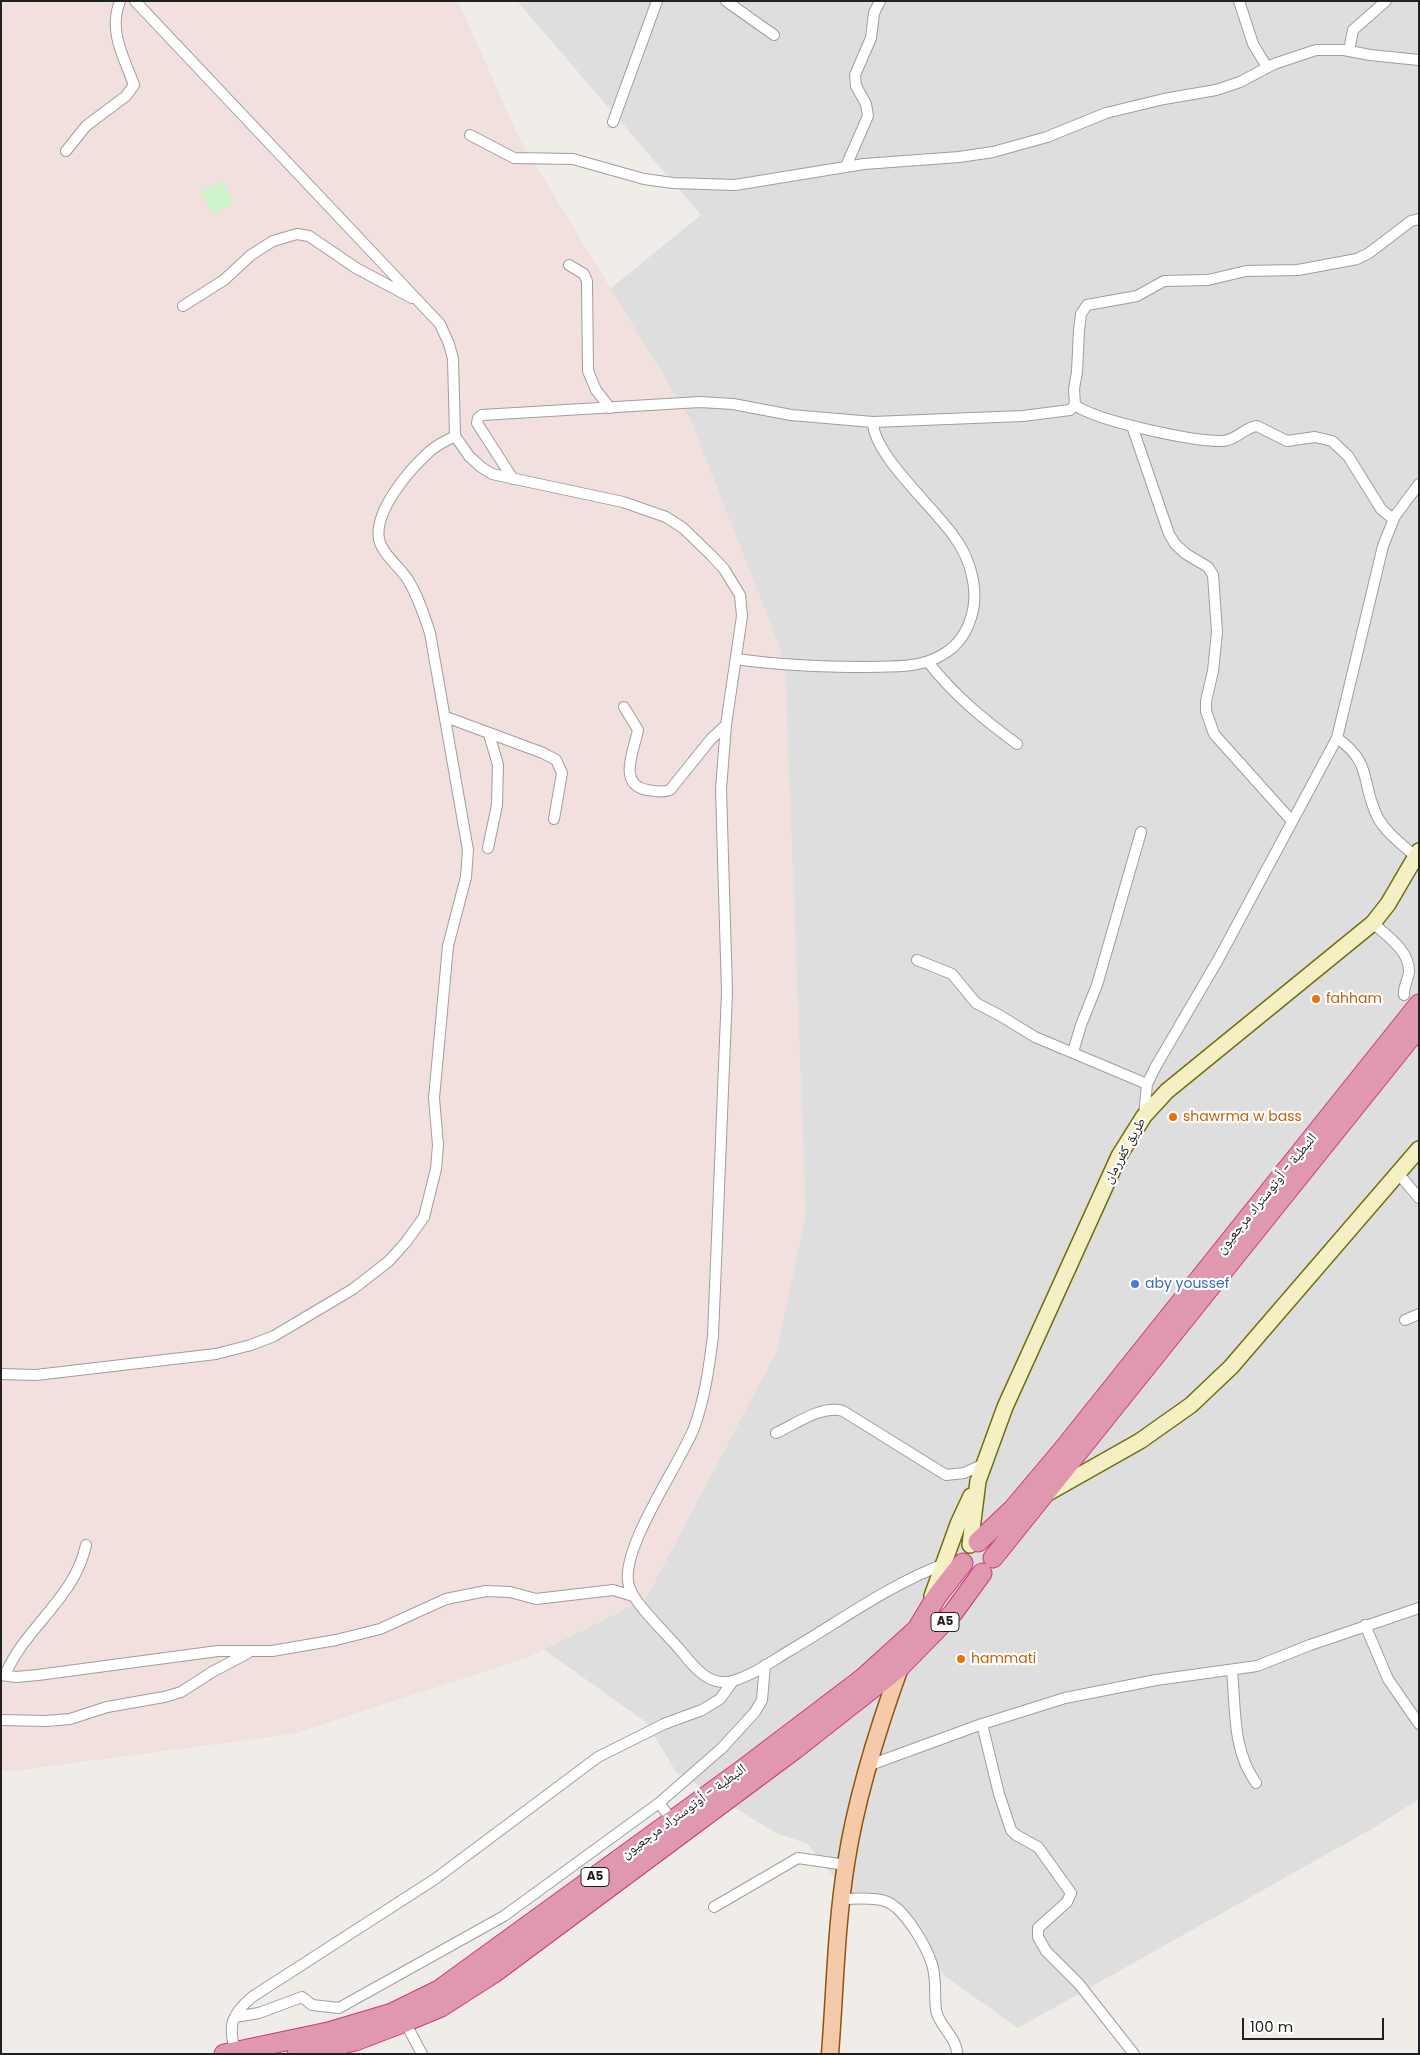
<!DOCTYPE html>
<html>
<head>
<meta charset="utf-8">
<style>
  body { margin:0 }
  #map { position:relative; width:1420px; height:2055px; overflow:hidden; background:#f0ede9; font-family:Poppins,sans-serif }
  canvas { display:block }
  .frame { position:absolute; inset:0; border:2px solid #212121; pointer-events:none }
  .scale { position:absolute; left:1242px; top:2018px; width:142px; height:22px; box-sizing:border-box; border:2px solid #212121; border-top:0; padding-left:6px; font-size:15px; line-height:18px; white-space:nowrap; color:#212121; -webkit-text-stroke:4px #fff; paint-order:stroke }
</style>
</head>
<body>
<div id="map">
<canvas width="1420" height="2055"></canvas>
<div class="frame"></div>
<div class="scale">100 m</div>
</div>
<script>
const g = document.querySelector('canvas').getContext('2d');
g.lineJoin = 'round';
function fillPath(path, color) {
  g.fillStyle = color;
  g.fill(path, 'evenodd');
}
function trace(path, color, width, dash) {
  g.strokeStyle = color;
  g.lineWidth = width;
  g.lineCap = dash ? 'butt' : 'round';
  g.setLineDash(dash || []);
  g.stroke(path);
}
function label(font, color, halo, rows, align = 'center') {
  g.font = font + ' Poppins,"Noto Naskh Arabic",sans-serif';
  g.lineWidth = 4.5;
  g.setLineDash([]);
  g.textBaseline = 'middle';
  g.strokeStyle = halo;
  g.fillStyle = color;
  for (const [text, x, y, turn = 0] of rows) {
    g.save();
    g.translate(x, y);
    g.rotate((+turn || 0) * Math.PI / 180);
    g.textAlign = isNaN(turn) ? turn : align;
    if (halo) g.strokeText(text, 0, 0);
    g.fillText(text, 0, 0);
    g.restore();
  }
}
const residential = new Path2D(`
  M517,1H1419V1799L1375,1827L1018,2028L946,1977L887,1906L848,1895L808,1844L776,1833L676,1772L647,1723L463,1592L510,370L701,215Z`);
const military = new Path2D(`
  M1,1H458L519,138L691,420L785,661L806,1214L777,1351L646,1599L529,1657L293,1734L13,1771H1Z`);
const park = new Path2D(`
  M222,181L234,203L213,214L201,192Z`);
const street = new Path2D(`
  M135,1L440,324L449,344L453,359L455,436L469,456L481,467L492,474L623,502L666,517L683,528L711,555L724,569L740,595L742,616L726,725L721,789L727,992L713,1336C709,1367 705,1398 694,1428C680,1464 618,1551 629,1586C634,1604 668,1635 681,1651C694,1667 709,1687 732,1681C752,1676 772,1661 789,1651C840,1621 890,1584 947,1563
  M726,1L774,35
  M1239,1L1253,44L1267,67
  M1349,51L1353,30L1386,1
  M613,122L657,1
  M470,135L514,158L573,159L644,179L673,183L735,185L864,164L959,157L993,152L1047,137L1106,113L1164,99L1216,90L1240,82L1274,64L1316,50H1344L1370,55L1419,60
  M66,151L86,126L126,96L134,85C124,57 108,32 120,1
  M846,166L868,116L866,104L856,86L855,75L871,38L874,13L880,1
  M569,265L584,274L587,281L588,371L596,390L610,408
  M183,306L224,280L251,255L273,241L297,234L309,236L356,268L412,298
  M1075,405C1096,421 1195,442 1223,441C1237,440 1245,427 1257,426L1287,441L1315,437L1332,441L1348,456L1381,509L1393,519
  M1132,426L1169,534L1175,544L1186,554L1208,567L1213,575L1217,632L1213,671L1206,701V711L1214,734L1291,820
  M513,479L477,423L478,418L482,415L700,402L733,404L791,415L873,422
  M736,659C779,665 821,667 864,667C891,666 918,669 942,655C960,645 969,629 973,610C978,586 969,557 955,538C935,508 873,455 873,422L1023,416L1070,410L1075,405L1074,389L1077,372L1079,330L1081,314L1087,305L1137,296L1164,281L1208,280L1246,271L1298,270L1357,259L1369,253L1411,221L1419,219
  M928,662C955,696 983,719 1017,744
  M624,707L638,730C634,751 617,784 647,790C654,791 663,793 670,790L711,739L726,725
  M446,717L543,753L556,760L562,773L554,819
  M1337,738C1374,764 1360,783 1378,818C1387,834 1403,845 1416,857
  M488,848L497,805L498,765L489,734
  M1373,923C1387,936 1410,951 1409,972C1408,981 1403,987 1404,995
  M917,960L952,974L976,1003L999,1015L1035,1037L1147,1084
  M1073,1052L1081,1025L1097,985L1141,832
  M1144,1116L1147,1084L1156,1066L1218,960L1337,738L1383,546L1395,516L1419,484
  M1398,1173L1419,1198
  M1405,1320L1419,1314
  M1,1374L36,1375L216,1354L251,1345L274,1336L353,1289L389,1261L406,1242L424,1217L436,1169L438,1145L434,1098L448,946L466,877L468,850L430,633C424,615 418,596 408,580C400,567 382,554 379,539C374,511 409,470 429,452C436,445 446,441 455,436
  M776,1433C796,1424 821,1405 843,1411L946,1475L964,1473L984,1464
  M1365,1625L1388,1679L1419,1724
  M1232,1671C1236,1710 1232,1749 1256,1783
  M1,1675L16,1677L38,1675L218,1651H272L336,1640L380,1629L446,1599L486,1591L510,1592L536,1599L613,1590L633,1596
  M5,1675C25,1627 75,1598 86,1545
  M1,1720L46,1721L70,1719L107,1707L164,1697L181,1692L212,1672L248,1653
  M982,1724L999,1794L1011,1830L1016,1835L1038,1847L1071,1893L1067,1902L1038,1928V1937L1046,1951L1079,1984L1134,2054
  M870,1765L982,1724L1065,1698L1156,1680L1257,1666L1310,1645L1419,1608
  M659,1803L672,1820
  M842,1899C855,1899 872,1897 885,1901C904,1907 926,1946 932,1964C937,1980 934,1995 936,2010C939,2027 957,2037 957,2054
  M714,1907L798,1858L846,1865
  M235,2017L259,2013L302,1997L312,2005L339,2008L504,1916L659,1803L722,1748L755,1712L762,1700L765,1665
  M405,2022L422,2054
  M235,2051C228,2025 231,2015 252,1997L435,1879L598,1757L664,1724L702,1710L720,1699L733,1681`);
const secondary = new Path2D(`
  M1048,1493L1140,1441L1191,1405L1231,1367L1419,1149
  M970,1545L978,1481L1005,1407L1119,1156L1144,1116L1167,1091L1373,923L1388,904L1419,851
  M932,1596L958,1524L971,1496`);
const primary = new Path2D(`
  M830,2054C835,1991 836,1926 846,1864C856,1798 879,1725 902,1662`);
const highway = new Path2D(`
  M978,1542L1012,1510L1061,1452L1419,1004
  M993,1558L1419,1027
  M224,2054L328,2032L392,2013L439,1990L742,1770L863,1678L917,1629L937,1596L963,1563
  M297,2054L355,2041L405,2022L441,2007L494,1973L794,1750L901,1666L953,1613L982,1573`);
const markers = [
  [1316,999,5,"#e8710a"],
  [1173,1117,5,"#e8710a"],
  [1135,1284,5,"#3f7fe0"],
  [961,1659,5,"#e8710a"]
];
const shields = [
  [945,1622,28],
  [595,1877,28]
];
const shieldNames = [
  ["A5",945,1622],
  ["A5",595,1877]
];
const foodNames = [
  ["fahham",1326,999],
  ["shawrma w bass",1183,1117],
  ["hammati",971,1659]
];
const streetNames = [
  ["طريق كفررمان",1125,1151,-61],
  ["النبطية - أوتوستراد مرجعيون",1267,1194,-51],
  ["النبطية - أوتوستراد مرجعيون",684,1812,-36]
];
const shopNames = [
  ["aby youssef",1145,1284]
];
fillPath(residential, '#dfdede');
fillPath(military, '#f1e0de');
fillPath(park, '#cdf5cb');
trace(street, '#9e9e9e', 12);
trace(secondary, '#716e0f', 18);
trace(primary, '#90530e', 19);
trace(highway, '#cc387f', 21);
trace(street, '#fff', 10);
trace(secondary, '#f5f0c3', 15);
trace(primary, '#f4caaa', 16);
trace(highway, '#e098af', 19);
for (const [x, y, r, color] of markers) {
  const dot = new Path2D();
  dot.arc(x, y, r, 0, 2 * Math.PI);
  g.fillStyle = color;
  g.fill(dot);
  trace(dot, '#fff', 2);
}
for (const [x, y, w] of shields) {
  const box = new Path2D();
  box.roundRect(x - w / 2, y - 9.5, w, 19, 4);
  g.fillStyle = '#fff';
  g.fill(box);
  trace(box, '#212121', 1);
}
label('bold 12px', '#212121', null, shieldNames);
label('14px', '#c56008', '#fff', foodNames, 'left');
label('14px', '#212121', '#fff', streetNames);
label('14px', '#366cbe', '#fff', shopNames, 'left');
</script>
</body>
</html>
